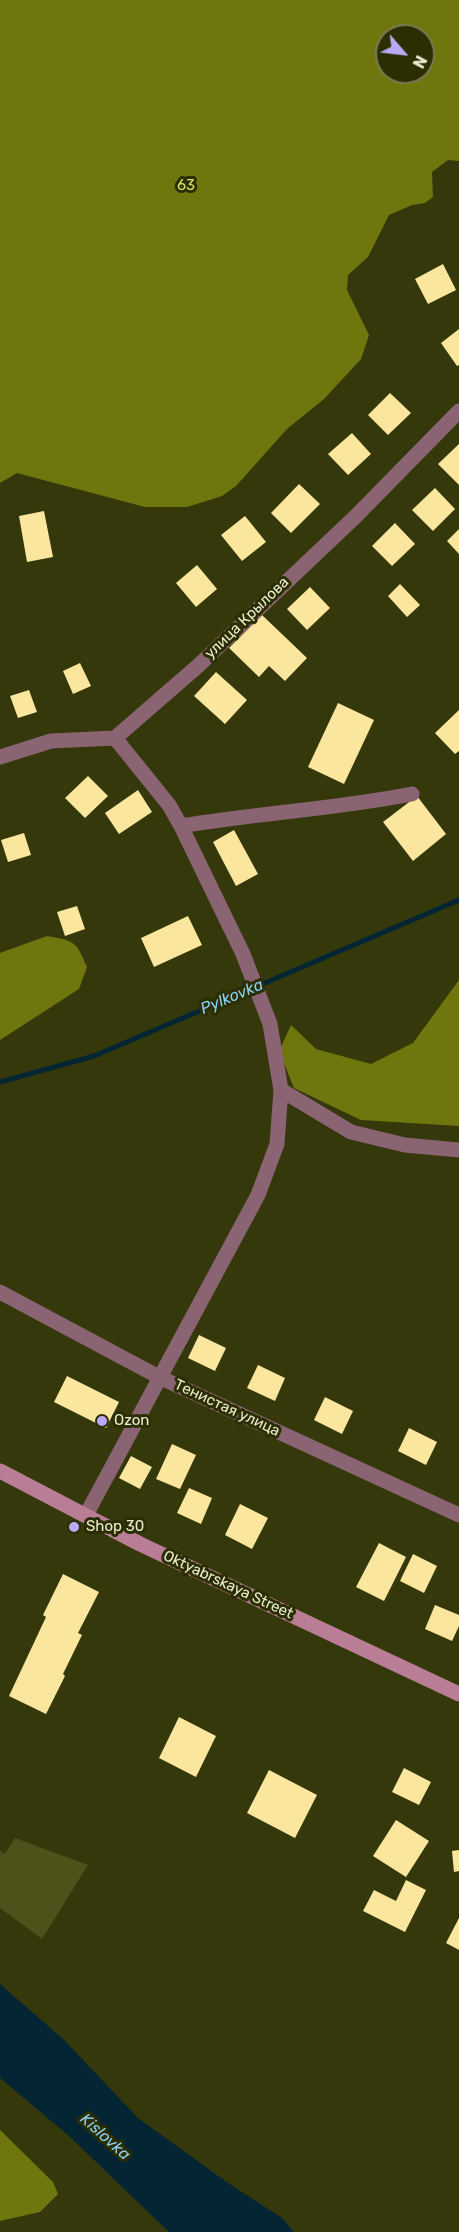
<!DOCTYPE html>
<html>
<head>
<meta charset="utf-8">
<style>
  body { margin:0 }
  #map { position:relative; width:459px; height:2232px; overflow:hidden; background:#35380b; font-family:Rubik,sans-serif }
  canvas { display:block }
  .north { position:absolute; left:375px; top:24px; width:60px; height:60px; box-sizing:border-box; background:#2b2e00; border:2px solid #777a54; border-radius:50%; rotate:118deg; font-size:16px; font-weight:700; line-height:24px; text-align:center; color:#e8ecd3 }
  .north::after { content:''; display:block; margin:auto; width:21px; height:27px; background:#baaaf6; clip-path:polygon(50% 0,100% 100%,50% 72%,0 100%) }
</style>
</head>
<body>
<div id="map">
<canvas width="459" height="2232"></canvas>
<div class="north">N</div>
</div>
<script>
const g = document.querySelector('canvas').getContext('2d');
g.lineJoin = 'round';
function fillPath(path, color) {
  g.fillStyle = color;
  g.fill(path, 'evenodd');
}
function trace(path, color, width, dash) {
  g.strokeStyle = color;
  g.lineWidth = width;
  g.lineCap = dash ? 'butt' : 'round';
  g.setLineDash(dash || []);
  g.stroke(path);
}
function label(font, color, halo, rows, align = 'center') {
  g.font = font + ' Rubik,sans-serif';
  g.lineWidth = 6;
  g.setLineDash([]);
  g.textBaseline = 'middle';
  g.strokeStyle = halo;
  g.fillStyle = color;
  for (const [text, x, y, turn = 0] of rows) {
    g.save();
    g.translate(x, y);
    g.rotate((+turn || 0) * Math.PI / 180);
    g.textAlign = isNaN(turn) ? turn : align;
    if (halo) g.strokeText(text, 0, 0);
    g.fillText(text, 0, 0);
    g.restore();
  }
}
const green = new Path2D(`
  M15,1838L88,1865L42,1939L0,1908V1851L5,1854Z`);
const forest = new Path2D(`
  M0,0H459V161L448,160L432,172L433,197L425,203L412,205L389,215L368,257L348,275L347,290L369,335L361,359L324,399L287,429L236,486L222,496L187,507H145L17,473L0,483ZM387,36H423V72H387Z
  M47,936C75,941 76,941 87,967L79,989L0,1040V953Z
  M459,980V1126L361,1120L294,1088L279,1051L291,1025L316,1049L371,1064L413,1043Z
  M0,2130L53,2182L58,2194L40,2212L0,2221Z`);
const water = new Path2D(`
  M0,1984L64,2040L138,2118L228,2183L282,2218L294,2232H169L69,2136L0,2078Z`);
const stream = new Path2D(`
  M0,1082L94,1056L459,900`);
const building = new Path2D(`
  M443,264L456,290L428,304L415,279Z
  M459,329V365L457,366L441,343Z
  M390,393L411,413L388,435L368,415Z
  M352,433L371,454L348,475L328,454Z
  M459,444V485L438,464Z
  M299,484L320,504L291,533L271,513Z
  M435,488L455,509L433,531L412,510Z
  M44,511L53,557L27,562L19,516Z
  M245,516L266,542L242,561L221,535Z
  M395,523L415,544L392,566L372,546Z
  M459,529V554L447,541Z
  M197,565L217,589L196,607L176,583Z
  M400,584L420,605L407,617L388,596Z
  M310,587L330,608L307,630L287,609Z
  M262,615L307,658L285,681L269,666L259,677L229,648Z
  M80,663L91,686L73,694L63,671Z
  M216,672L247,700L225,724L194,696Z
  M29,690L37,712L18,718L10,696Z
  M338,703L374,720L344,784L308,767Z
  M459,710V751L455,754L435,733Z
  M88,776L108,796L85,818L65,798Z
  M138,790L152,812L119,834L105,813Z
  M417,796L446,834L413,861L383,822Z
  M234,830L258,874L236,886L213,842Z
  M24,833L31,855L8,862L1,840Z
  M77,906L85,929L65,936L57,912Z
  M188,916L202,945L154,967L141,938Z
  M199,1335L226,1348L215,1371L188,1358Z
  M258,1365L285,1378L275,1401L247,1388Z
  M67,1376L119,1402L106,1428L54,1402Z
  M325,1397L353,1411L342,1434L314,1420Z
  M409,1428L437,1442L426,1465L398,1451Z
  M172,1444L196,1455L180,1489L156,1479Z
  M131,1456L152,1467L140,1489L119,1478Z
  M189,1488L212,1498L201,1524L177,1513Z
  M240,1504L268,1518L252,1549L225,1535Z
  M379,1543L406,1557L384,1601L356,1587Z
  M413,1554L437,1566L424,1593L400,1581Z
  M63,1574L99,1592L78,1633L82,1635L63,1674L65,1676L46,1714L9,1696L46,1617L43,1615Z
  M435,1605L459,1615V1626L452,1641L425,1629Z
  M179,1717L216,1736L196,1777L159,1758Z
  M404,1768L431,1782L419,1805L392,1792Z
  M269,1770L317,1795L295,1838L247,1813Z
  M396,1820L429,1841L406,1877L373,1856Z
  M459,1850V1871L454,1872L452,1851Z
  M406,1880L426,1890L405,1932L363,1911L374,1890L396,1901Z
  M459,1918V1950L446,1943Z`);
const street = new Path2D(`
  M0,757L51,741L115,738L199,665L356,516L459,411
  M181,826C258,813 336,809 412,794
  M281,1090L351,1132L405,1145L459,1150
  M0,1292L159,1377L459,1515
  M86,1515L258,1195L277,1144L281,1090L270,1024L243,954L181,826L169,805L115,738`);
const secondary = new Path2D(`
  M0,1471L140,1544L459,1694`);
const markers = [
  [102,1421,6,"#baaaf6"],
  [74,1527,6,"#baaaf6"]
];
const parkNames = [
  ["63",186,186]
];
const streetNames = [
  ["улица Крылова",247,618,-44],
  ["Тенистая улица",227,1408,25],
  ["Oktyabrskaya Street",228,1585,25]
];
const poiNames = [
  ["Ozon",114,1421],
  ["Shop 30",86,1527]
];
const waterNames = [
  ["Pylkovka",232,997,-23],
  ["Kislovka",105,2137,42]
];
fillPath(green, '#4d511a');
fillPath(forest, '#70760e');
fillPath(water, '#042534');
trace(stream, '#042534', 5);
fillPath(building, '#fbe69e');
trace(street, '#8a6473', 15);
trace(secondary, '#b97e96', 15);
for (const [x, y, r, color] of markers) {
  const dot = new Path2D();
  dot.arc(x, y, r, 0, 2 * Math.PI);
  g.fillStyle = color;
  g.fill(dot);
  trace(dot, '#2b2e00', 2);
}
label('15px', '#d6e065', '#2b2e00', parkNames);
label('15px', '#e8ecd3', '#2b2e00', streetNames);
label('15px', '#e8ecd3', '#2b2e00', poiNames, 'left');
label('italic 16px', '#8ad0f6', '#2b2e00', waterNames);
</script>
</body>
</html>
